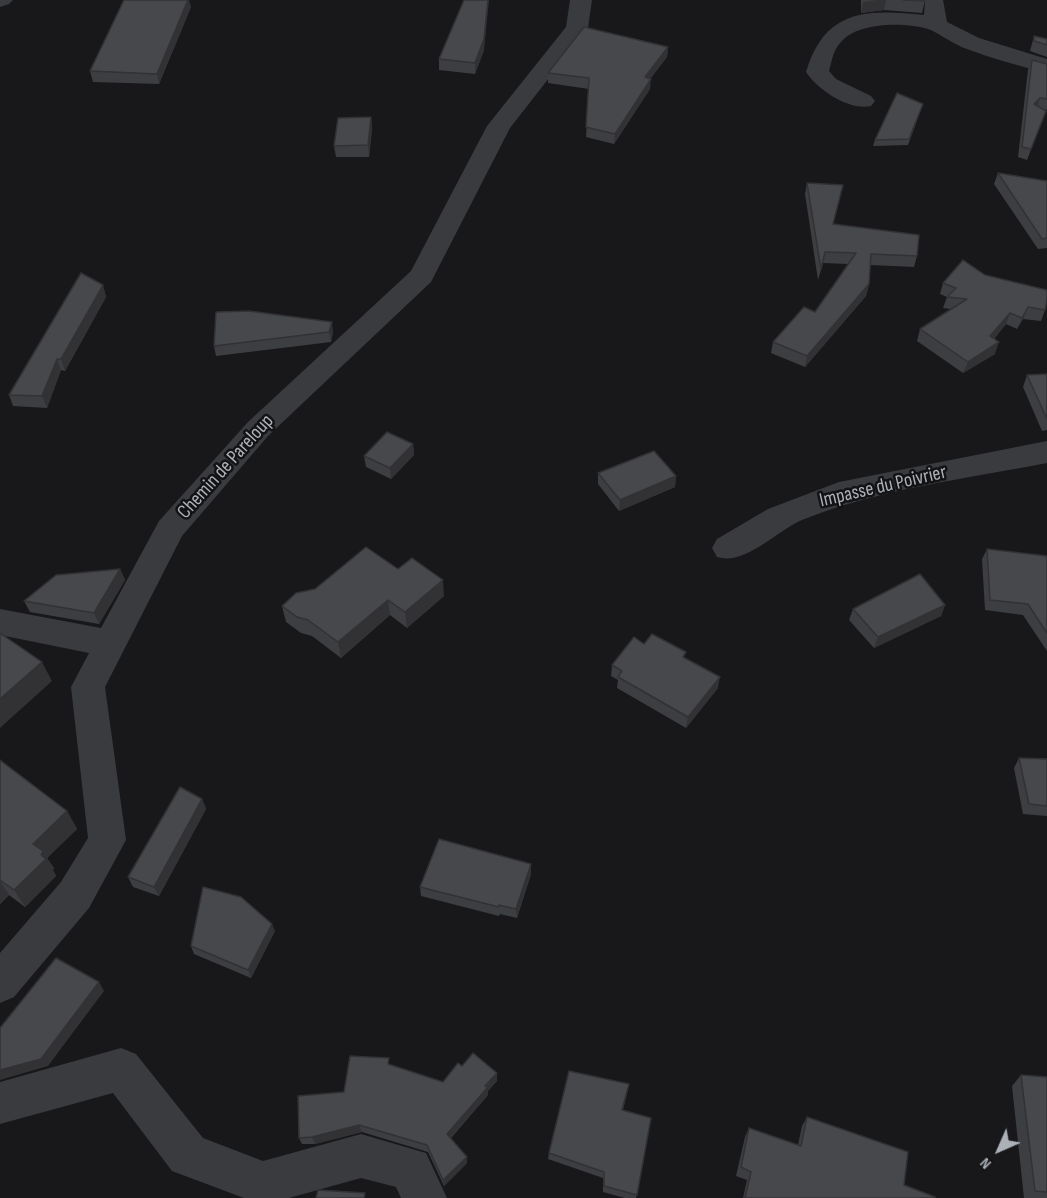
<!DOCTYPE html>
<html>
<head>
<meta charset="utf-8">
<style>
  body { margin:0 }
  #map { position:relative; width:1047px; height:1198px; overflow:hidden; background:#18181a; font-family:"Sofia Sans Condensed",sans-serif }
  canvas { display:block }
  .north { position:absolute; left:969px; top:1120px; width:60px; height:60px; -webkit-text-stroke:4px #131315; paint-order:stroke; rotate:225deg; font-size:16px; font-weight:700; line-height:24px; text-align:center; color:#acb1b8 }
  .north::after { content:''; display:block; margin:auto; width:21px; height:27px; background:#acb1b8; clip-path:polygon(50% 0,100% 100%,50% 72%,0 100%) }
</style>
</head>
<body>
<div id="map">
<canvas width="1047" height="1198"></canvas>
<div class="north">N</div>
</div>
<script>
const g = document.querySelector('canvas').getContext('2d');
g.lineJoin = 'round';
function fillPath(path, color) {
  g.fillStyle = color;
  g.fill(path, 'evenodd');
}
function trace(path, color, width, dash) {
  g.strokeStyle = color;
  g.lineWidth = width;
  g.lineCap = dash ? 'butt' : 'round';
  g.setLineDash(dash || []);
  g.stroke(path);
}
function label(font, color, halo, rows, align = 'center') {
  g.font = font + ' "Sofia Sans Condensed",sans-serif';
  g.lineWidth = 5;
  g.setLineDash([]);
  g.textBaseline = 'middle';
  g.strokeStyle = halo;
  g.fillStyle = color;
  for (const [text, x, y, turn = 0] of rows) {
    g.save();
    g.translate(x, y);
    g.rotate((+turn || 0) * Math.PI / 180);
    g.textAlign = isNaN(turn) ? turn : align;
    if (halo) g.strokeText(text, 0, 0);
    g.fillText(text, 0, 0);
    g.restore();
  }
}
const street = new Path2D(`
  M0,0H13L9,4L0,7Z
  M570,0H592L588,28L510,128L431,282L268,436L182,536L105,687L126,840L89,908L14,997L0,1003V953L61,882L88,838L71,687L89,653L0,635V609L101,628L159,521L248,422L411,271L487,126L566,27Z
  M925,0H943L947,22L979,38L1047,59V73C1019,66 991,58 964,48C952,43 935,31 928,29C905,22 857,22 841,42C833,50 832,61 829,71L836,79L871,96L875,101L871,106C849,111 818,90 806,72C825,9 866,9 924,15Z
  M1047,441V463C965,479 879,489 802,520C776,531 745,566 717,557L712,548L717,539L768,509L839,482Z
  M121,1048L136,1054L203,1138L263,1161L361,1134L426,1153L447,1198H401L396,1187L361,1178L289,1198H244L172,1171L113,1093L0,1124V1082Z`);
const wall = new Path2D(`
  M861,0H925L922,13L884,10L861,13Z
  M191,7L159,84L93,82L90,71Z
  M1034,36L1047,39V57L1030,51Z
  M668,47L667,57L650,79V89L614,144L586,137L589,89L548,83V73Z
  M484,50L475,74L439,70V59Z
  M1032,60L1047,64V109L1046,110H1044L1042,121L1027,160L1018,157L1028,70Z
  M923,104L908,145L873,146L875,140Z
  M371,117L372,129L369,157H336L334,146Z
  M998,173L1047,181V248L1038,249L994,184Z
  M807,183L833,224L917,256L914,267L870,265L869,284L866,296L805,367L771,353L773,342L815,312L848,264L823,263L818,280L805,194Z
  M985,275L1045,310L1041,321L1023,319L1017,329L1006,324L994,339L995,354L963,373L917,341L920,329L951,309L943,308L947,297L940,294L943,283Z
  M103,285L106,297L65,371L61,370L47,408L13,406L9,395Z
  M216,312L333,332L331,342L216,356L214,346Z
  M1047,374V430L1042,431L1023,387L1027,375Z
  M413,444L414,455L391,479L366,467L364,456Z
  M598,473L676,476L675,487L619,511L598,484Z
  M987,549L1047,556V651L1023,615L985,610L982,559Z
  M120,569L125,580L99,624L30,612L24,601Z
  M398,569L444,596L407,628L390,615L341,658L312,636L301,633L286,622L282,606L315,589Z
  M945,605L941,616L874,648L849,620L853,609Z
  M644,644L685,658L718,688L686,728L617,688L618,680L611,676L612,665Z
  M1019,758L1047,759V816L1023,814L1014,768Z
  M0,760L67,811L77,829L47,858L54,868L53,870L56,876L25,907L9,895L0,904Z
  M202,799L206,809L159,896L133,887L128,877Z
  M531,874L517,918L500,914L499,916L421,896L420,887Z
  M275,931L251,978L194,954L191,946Z
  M391,1066L443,1082L462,1066L497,1081L488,1091V1095L451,1138L467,1163L444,1186L428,1152L362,1132L315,1144H302L299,1138L344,1092Z
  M1021,1075L1047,1077V1198H1024L1012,1086Z
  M629,1084L623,1110L651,1118L636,1198H625L603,1192V1178L548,1159L549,1153Z
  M807,1117L904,1185L935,1198H743L747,1180L736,1176L745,1137L749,1128L798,1145L802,1126Z`);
const shadedWall = new Path2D(`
  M188,0H189L191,7L159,84L157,74Z
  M488,0H489L484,50L475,74V63Z
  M877,0H886L884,10L861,13L863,2Z
  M668,47L667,57L644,87L645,77Z
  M651,79L650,89L614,144L615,134Z
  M1040,98L1037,108L1034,104Z
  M371,117L372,129L369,157L368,145Z
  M869,284L866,296L805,367L807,356Z
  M103,285L106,297L65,371L61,359Z
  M1028,307L1023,319L1017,329L1022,318Z
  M1010,313L1006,324L986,348L990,336Z
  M332,322L333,332L331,342L329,332Z
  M999,342L995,354L963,373L968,362Z
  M57,359L61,370L47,408L42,396Z
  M413,444L414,455L391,479L390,468Z
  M676,476L675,487L619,511L620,500Z
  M120,569L125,580L99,624L94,613Z
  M443,580L444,596L407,628L405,612Z
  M388,600L390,615L341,658L338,642Z
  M945,605L941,616L874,648L878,637Z
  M42,662L52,681L0,728V699Z
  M720,677L718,688L686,728L688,717Z
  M202,799L206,809L159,896L154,887Z
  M67,811L77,829L47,858L54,868L53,870L56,876L25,907L14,890L33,844Z
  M531,864V874L517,918L516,909Z
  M0,881L9,895L0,904Z
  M272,924L275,931L251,978L248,970Z
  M99,982L104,991L48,1066L0,1080V1070Z
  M497,1073V1081L488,1091V1095L448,1140L447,1134Z
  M359,1125L362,1132L315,1144L312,1137Z
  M467,1157V1163L444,1186L443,1180Z`);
const building = new Path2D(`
  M124,0H188L157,74L90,71Z
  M464,0H488L484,39L475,63L439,59Z
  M903,0H925V1Z
  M584,27L668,47L645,77L651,79L615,134L586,127L589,78L548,73Z
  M1034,36L1047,39V45L1034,41Z
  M1032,60L1047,64V99L1040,98L1034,104L1046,111L1031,149L1022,147Z
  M897,93L923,104L909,139L875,140Z
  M371,117L368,145L334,146L338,118Z
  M998,173L1047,181V238L1042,239Z
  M807,183L843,185L833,224L919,235L917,256L871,254L869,284L807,356L773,342L804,307L815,312L856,253L825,252L821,269Z
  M963,260L985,275L1047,290V300L1045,310L1028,307L1022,318L1010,313L990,336L999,342L968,362L920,329L967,299L947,297L956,288L943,283Z
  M81,273L103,285L61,359H57L42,396L9,395Z
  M249,311L332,322L329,332L214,346L216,312Z
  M1047,374V419L1027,375Z
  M387,432L413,444L390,468L364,456Z
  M654,451L676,476L620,500L598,473Z
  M366,547L398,569L412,558L443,580L405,612L388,600L338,642L308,620L297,617L282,606L296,593L315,589Z
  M987,549L1047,556V633L1028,604L990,600Z
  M120,569L94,613L24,601L56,575Z
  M920,574L945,605L878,637L853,609Z
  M0,633L42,662L0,699Z
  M652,634L686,652L683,657L720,677L688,717L618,677L622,671L612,665L634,637L644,644Z
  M1019,758L1047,759V806L1029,804Z
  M0,760L67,811L33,844L43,851L41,855L46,859L14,890L0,880Z
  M180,787L202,799L154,887L128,877Z
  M439,839L531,864L516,909L499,905V907L420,887Z
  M203,887L241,897L272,924L248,970L191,946Z
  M56,958L99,982L41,1059L0,1070V1028Z
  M473,1053L497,1073L485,1086L488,1087L447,1134L467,1157L443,1180L427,1145L359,1125L312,1137L299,1138L298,1096L344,1092L350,1056L389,1058L388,1064L443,1082L458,1063L462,1066Z
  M569,1071L629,1084L622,1110L651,1118L637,1195L604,1186V1172L549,1153Z
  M1021,1075L1047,1077V1192L1035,1191Z
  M807,1117L908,1152L904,1185L935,1197V1198H745L751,1172L741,1167L749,1128L801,1146Z
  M318,1190L365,1193L364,1198H316Z`);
const streetNames = [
  ["Chemin de Pareloup",226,467,-48],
  ["Impasse du Poivrier",883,487,-13]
];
fillPath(street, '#393b3e');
fillPath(wall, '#3d3e41');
fillPath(shadedWall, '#323235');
fillPath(building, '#47484c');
trace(building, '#323235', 1.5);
label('20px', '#acb1b8', '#131315', streetNames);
</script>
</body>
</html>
